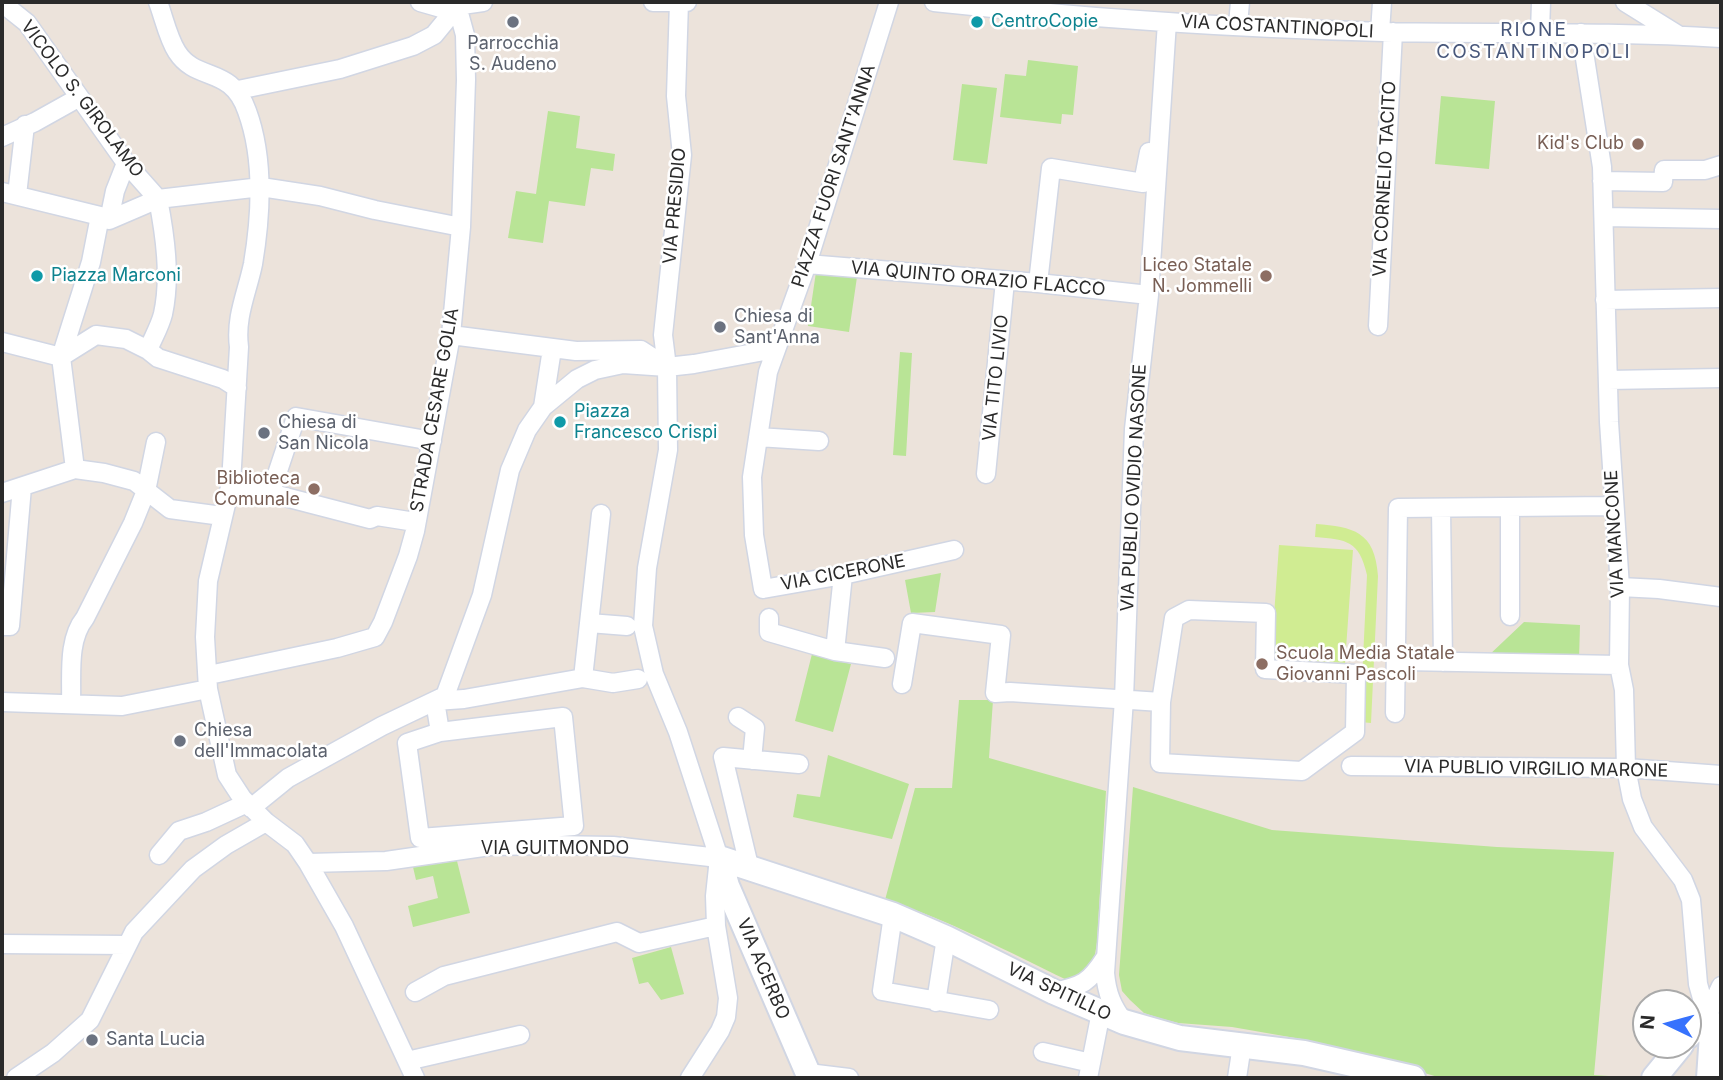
<!DOCTYPE html>
<html>
<head>
<meta charset="utf-8">
<style>
  body { margin:0 }
  #map { position:relative; width:1723px; height:1080px; overflow:hidden; background:#ece3db; font-family:Inter,sans-serif }
  canvas { display:block }
  .frame { position:absolute; inset:0; border:4px solid #2a2a2a; pointer-events:none }
  .north { position:absolute; left:1632px; top:989px; width:70px; height:70px; box-sizing:border-box; background:#fff; border:2px solid #aaa; border-radius:50%; rotate:275deg; font-size:19px; font-weight:700; line-height:28px; text-align:center; color:#2a2a2a }
  .north::after { content:''; display:block; margin:auto; width:24px; height:32px; background:#3772fd; clip-path:polygon(50% 0,100% 100%,50% 72%,0 100%) }
</style>
</head>
<body>
<div id="map">
<canvas width="1723" height="1080"></canvas>
<div class="frame"></div>
<div class="north">N</div>
</div>
<script>
const g = document.querySelector('canvas').getContext('2d');
g.lineJoin = 'round';
function fillPath(path, color) {
  g.fillStyle = color;
  g.fill(path, 'evenodd');
}
function trace(path, color, width, dash) {
  g.strokeStyle = color;
  g.lineWidth = width;
  g.lineCap = dash ? 'butt' : 'round';
  g.setLineDash(dash || []);
  g.stroke(path);
}
function label(font, color, halo, rows, align = 'center') {
  g.font = font + ' Inter,sans-serif';
  g.lineWidth = 5;
  g.setLineDash([]);
  g.textBaseline = 'middle';
  g.strokeStyle = halo;
  g.fillStyle = color;
  for (const [text, x, y, turn = 0] of rows) {
    g.save();
    g.translate(x, y);
    g.rotate((+turn || 0) * Math.PI / 180);
    g.textAlign = isNaN(turn) ? turn : align;
    if (halo) g.strokeText(text, 0, 0);
    g.fillText(text, 0, 0);
    g.restore();
  }
}
const green = new Path2D(`
  M1028,60L1078,66L1073,115L1062,114L1061,124L1000,117L1005,74L1026,76Z
  M962,84L997,88L987,164L953,160Z
  M1441,96L1495,101L1489,169L1435,164Z
  M548,111L580,116L576,148L615,154L613,171L591,168L585,206L549,201L543,243L508,238L516,191L536,194Z
  M816,272L857,277L849,332L808,326Z
  M900,352L912,353L906,456L893,455Z
  M941,573L935,612L911,613L905,580Z
  M1524,622L1580,625L1579,659L1487,657Z
  M812,654L851,664L833,732L795,721Z
  M959,700H993L989,758L1106,791L1097,942L1093,967L1067,980C1008,952 948,919 885,900L915,788H952Z
  M828,755L909,784L892,839L793,817L797,794L820,797Z
  M1133,787L1272,830L1497,847L1614,852L1594,1075L1638,1078H1441L1349,1050L1301,1039L1232,1027L1178,1023L1159,1018L1144,1013L1130,1000L1122,991L1119,975Z
  M456,857L470,913L413,927L408,906L438,898L433,876L416,880L413,867Z
  M671,947L684,994L661,1000L648,982L639,984L632,958Z`);
const pitch = new Path2D(`
  M1316,524C1353,527 1375,531 1378,576L1371,723L1360,722L1367,575C1359,540 1347,540 1315,537Z
  M1279,545L1353,550L1345,663L1271,658Z`);
const street = new Path2D(`
  M158,2C164,18 168,38 177,52C197,83 231,65 247,111C264,157 261,216 253,264C247,293 235,317 239,347L231,483L208,581L205,637L208,689L227,775L242,798L266,822L295,844L308,863L344,926L415,1078
  M420,2L441,8L483,2
  M653,2H687
  M679,2L676,96L682,155L663,335L667,367L668,450L647,568L643,626L654,674L678,732L719,858L715,896L716,926L728,998L726,1017L720,1031L690,1078
  M889,2L807,264L768,372L752,477L754,535L763,589L843,575L954,550
  M934,2C1083,18 1233,28 1383,32C1496,34 1608,31 1721,38
  M1625,2L1678,35
  M2,3L27,23L126,163L158,199L261,187L320,196L375,210L461,227
  M1238,25L1240,2
  M1380,32L1382,2
  M1540,32L1541,2
  M1581,33L1602,167L1609,422L1620,587L1619,665L1624,690L1626,768L1632,799L1643,827L1683,880L1691,900L1698,984L1707,1016
  M238,90L340,69L413,46L434,35L457,7
  M2,137L35,122L78,98
  M1602,181L1663,182L1664,170H1705L1721,165
  M2,192L100,216L91,262L61,357L2,342
  M17,195L25,125
  M100,216L109,220L158,199C165,235 171,277 163,314C160,326 153,338 148,350
  M1604,217L1721,219
  M109,220L115,191L126,163
  M807,264L1038,283L1149,295
  M1038,283L1051,168L1143,183L1149,152
  M1605,300L1721,298
  M1378,326L1393,32
  M451,335L576,351L641,350L661,363
  M1608,380L1721,378
  M543,407L552,349
  M758,437L819,441
  M75,469L61,357L96,335L126,339L148,350L158,358L223,379L237,388
  M986,474L1005,281
  M231,483L370,519L377,516L415,522
  M271,492L296,417L432,441
  M2,493L75,469L104,473L134,481L170,509L222,516
  M1510,507V616
  M1441,508L1443,662
  M843,575L835,651L885,658
  M1620,587L1659,589L1721,597
  M769,618V632L835,651
  M589,623L627,626
  M2,626H10L22,487
  M1404,661L1619,665
  M209,675L337,648L375,637L383,622L408,556L415,531L451,335L461,227L466,80L465,35L456,2
  M583,678L601,514
  M902,684L912,623L1001,635L995,693L1010,692L1161,702L1160,763L1302,771L1355,732L1356,674L1265,669L1266,613L1189,610L1174,618L1161,702
  M2,702L122,706L208,689
  M71,703C72,676 67,640 85,618L133,523L146,491L156,442
  M1395,713L1398,508L1613,506
  M738,717L755,728L752,760
  M440,732L407,743L420,838L574,826L563,717L440,732L435,701L464,699L583,678L613,683L638,679
  M1351,766L1626,768L1721,775
  M251,808L288,778L382,726L445,696L482,595L510,470L527,430L543,407L577,379L595,370L623,364L667,367L694,364L775,349
  M159,855L179,831L206,822L247,803
  M308,863L386,861L490,846L548,845L613,846L719,858
  M750,870L723,757L799,764
  M893,915L882,991L989,1010
  M2,944L127,945
  M415,992L444,976L617,932L639,943L716,926
  M1054,992C1082,986 1089,983 1105,958
  M936,1002L946,938
  M1707,1016L1721,986
  M1124,1022C1112,1006 1107,994 1105,973L1124,699L1134,429L1149,295L1167,22
  M1043,1052L1091,1063
  M407,1061L520,1035
  M808,1073L849,1078
  M16,1078L53,1053L90,1020L134,932L193,869L226,845L266,822
  M1088,1078L1101,1012
  M1237,1078L1242,1045`);
const secondary = new Path2D(`
  M719,858L893,915L946,938L1054,992L1124,1022L1180,1038L1304,1053L1413,1078
  M719,858L727,886L810,1078
  M1688,1036L1707,1016L1712,1034L1709,1078
  M1654,1078L1681,1045`);
const markers = [
  [513,22,7,"#6b7280"],
  [977,22,7,"#0f9aa8"],
  [1638,144,7,"#8d6e63"],
  [37,276,7,"#0f9aa8"],
  [1266,276,7,"#8d6e63"],
  [720,327,7,"#6b7280"],
  [560,422,7,"#0f9aa8"],
  [264,433,7,"#6b7280"],
  [314,489,7,"#8d6e63"],
  [1262,664,7,"#8d6e63"],
  [180,741,7,"#6b7280"],
  [92,1040,7,"#6b7280"]
];
const cultureNames = [
  ["CentroCopie",991,22],
  ["Piazza Marconi",51,276],
  ["Piazza",574,412],
  ["Francesco Crispi",574,433]
];
const streetNames = [
  ["VIA COSTANTINOPOLI",1277,27,3],
  ["VICOLO S. GIROLAMO",82,99,53],
  ["PIAZZA FUORI SANT'ANNA",834,176,-72],
  ["VIA CORNELIO TACITO",1385,179,-87],
  ["VIA PRESIDIO",675,206,-85],
  ["VIA QUINTO ORAZIO FLACCO",978,279,5],
  ["VIA TITO LIVIO",996,378,-84],
  ["STRADA CESARE GOLIA",435,410,-80],
  ["VIA PUBLIO OVIDIO NASONE",1134,488,-87],
  ["VIA MANCONE",1615,534,-93],
  ["VIA CICERONE",843,573,-11],
  ["VIA PUBLIO VIRGILIO MARONE",1536,769,1],
  ["VIA GUITMONDO",555,849],
  ["VIA ACERBO",763,969,67],
  ["VIA SPITILLO",1059,992,25]
];
const worshipNames = [
  ["Parrocchia",513,44,"center"],
  ["S. Audeno",513,65,"center"],
  ["Chiesa di",734,317],
  ["Sant'Anna",734,338],
  ["Chiesa di",278,423],
  ["San Nicola",278,444],
  ["Chiesa",194,731],
  ["dell'Immacolata",194,752],
  ["Santa Lucia",106,1040]
];
const educationNames = [
  ["Kid's Club",1624,144],
  ["Liceo Statale",1252,266],
  ["N. Jommelli",1252,287],
  ["Biblioteca",300,479],
  ["Comunale",300,500],
  ["Scuola Media Statale",1276,654,"left"],
  ["Giovanni Pascoli",1276,675,"left"]
];
const neighbourhoodNames = [
  ["RIONE",1534,30],
  ["COSTANTINOPOLI",1534,52]
];
fillPath(green, '#b9e496');
fillPath(pitch, '#d0ec92');
trace(street, '#d1d6e3', 21);
trace(secondary, '#d1d6e3', 28);
trace(street, '#fff', 18);
trace(secondary, '#fff', 24);
for (const [x, y, r, color] of markers) {
  const dot = new Path2D();
  dot.arc(x, y, r, 0, 2 * Math.PI);
  g.fillStyle = color;
  g.fill(dot);
  trace(dot, '#fff', 2.5);
}
label('18px', '#0d838f', '#fff', cultureNames, 'left');
label('18px', '#2a2a2a', '#fff', streetNames);
label('18px', '#5b616d', '#fff', worshipNames, 'left');
label('18px', '#785e54', '#fff', educationNames, 'right');
g.letterSpacing = '2px';
label('19px', '#49587b', '#fff', neighbourhoodNames);
g.letterSpacing = '0px';
</script>
</body>
</html>
